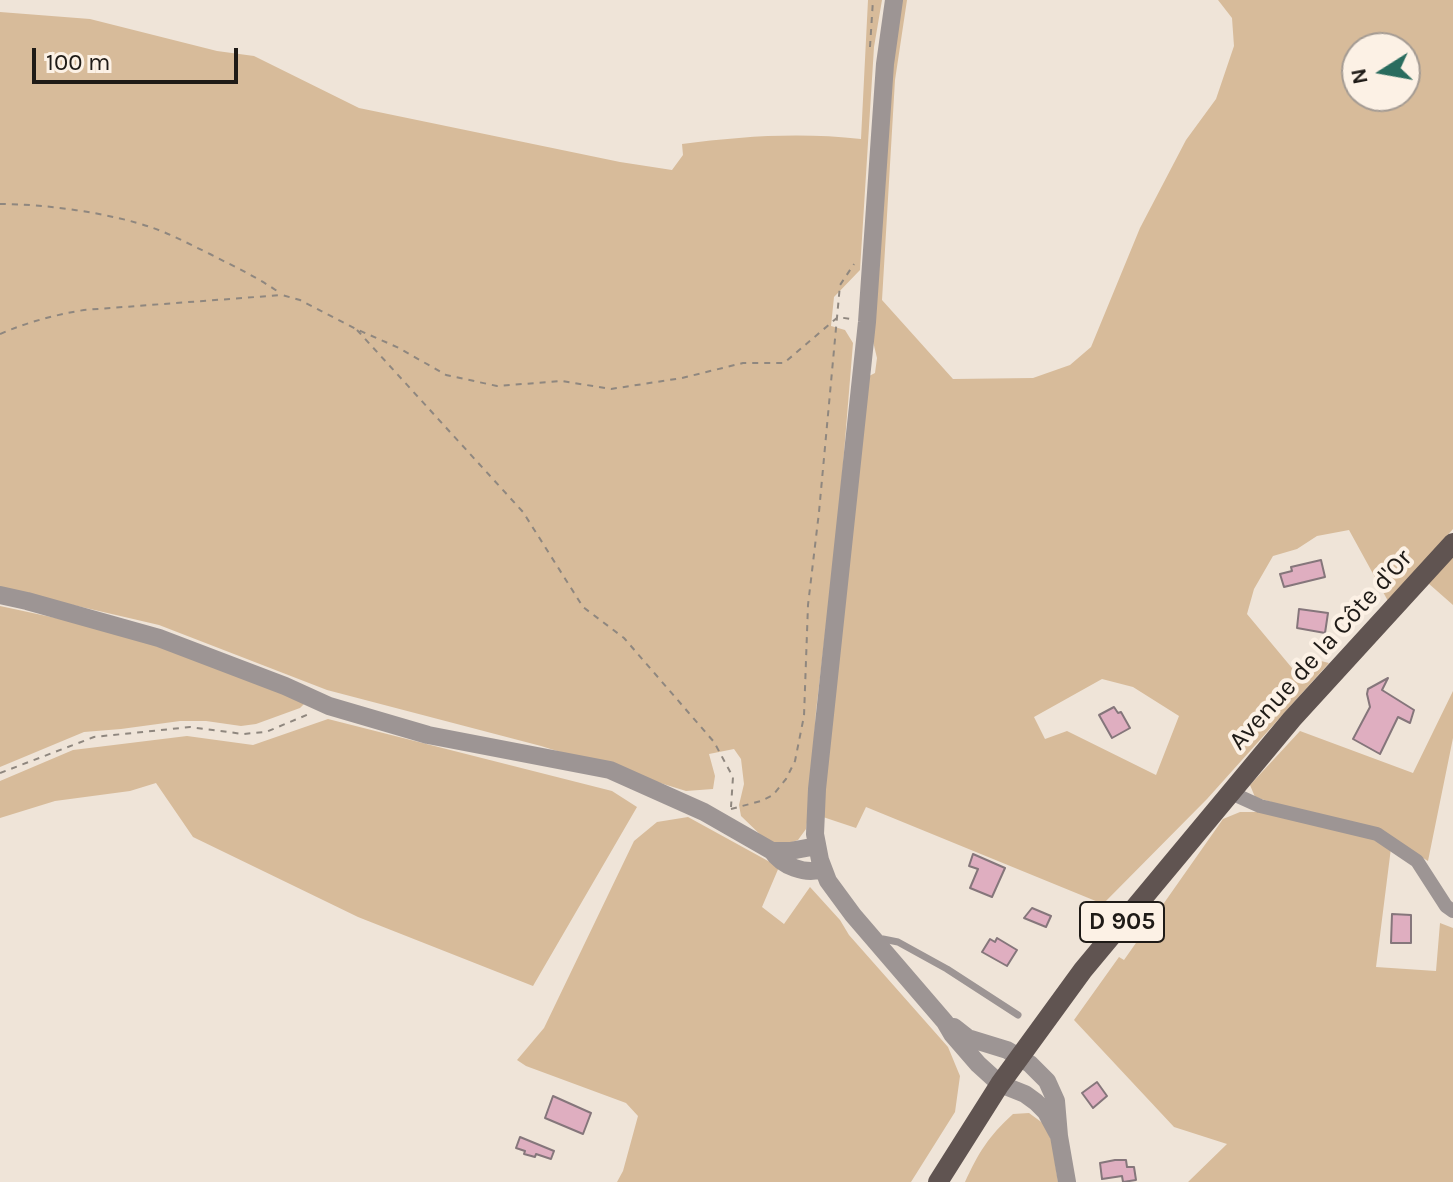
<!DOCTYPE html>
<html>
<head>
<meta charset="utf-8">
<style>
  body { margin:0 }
  #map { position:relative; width:1453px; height:1182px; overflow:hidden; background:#efe4d8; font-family:Karla,sans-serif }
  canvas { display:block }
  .north { position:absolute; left:1341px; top:32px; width:80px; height:80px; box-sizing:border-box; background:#fcf1e5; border:2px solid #a49b93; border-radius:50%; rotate:259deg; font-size:22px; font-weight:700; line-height:32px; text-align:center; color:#1f1b17 }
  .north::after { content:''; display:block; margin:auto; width:28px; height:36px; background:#296c5e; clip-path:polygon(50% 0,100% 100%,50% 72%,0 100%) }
  .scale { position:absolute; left:32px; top:48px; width:206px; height:36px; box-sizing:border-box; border:4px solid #1f1b17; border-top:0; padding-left:10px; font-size:24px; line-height:28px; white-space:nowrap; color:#1f1b17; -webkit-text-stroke:6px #fcf1e5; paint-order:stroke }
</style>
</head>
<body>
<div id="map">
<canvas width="1453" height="1182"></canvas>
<div class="north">N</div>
<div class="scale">100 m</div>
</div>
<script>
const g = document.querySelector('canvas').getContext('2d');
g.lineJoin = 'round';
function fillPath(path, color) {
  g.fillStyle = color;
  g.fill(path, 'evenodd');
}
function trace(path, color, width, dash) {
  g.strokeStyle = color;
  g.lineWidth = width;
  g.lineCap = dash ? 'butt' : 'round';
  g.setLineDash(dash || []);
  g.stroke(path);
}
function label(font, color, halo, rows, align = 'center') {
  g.font = font + ' Karla,sans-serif';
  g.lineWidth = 8;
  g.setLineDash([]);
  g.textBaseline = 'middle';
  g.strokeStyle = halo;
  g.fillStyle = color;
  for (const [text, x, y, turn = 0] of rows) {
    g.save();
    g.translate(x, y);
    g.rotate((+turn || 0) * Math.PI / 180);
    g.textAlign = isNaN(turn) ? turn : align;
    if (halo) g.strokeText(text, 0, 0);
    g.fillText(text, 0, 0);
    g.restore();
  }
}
const green = new Path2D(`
  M868,0H882L874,47L860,270L834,297L831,326L845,330L853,343L838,526L816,711L810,803L806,829L798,840L784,845L769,843L741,816L739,805L744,784L741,759L734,749L709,754L715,776L713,789L686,791L541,746L327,690L159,625L0,588V12L90,19L217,51L254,56L359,108L620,162L672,170L683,155L682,144C741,136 801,132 861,139Z
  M898,0H907L895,80L882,300L953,379L1033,378L1070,365L1091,347L1140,228L1186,140L1216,99L1234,46L1232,18L1218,0H1453V529L1388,601L1349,530L1317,536L1297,549L1273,556L1254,589L1247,614L1297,674L1317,660L1329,663L1207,799L1103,904L866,807L856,828L820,816L865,378L875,373L877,358L871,333ZM1357,48H1405V96H1357ZM1102,679L1133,687L1179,716L1156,775L1067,731L1045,739L1034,717Z
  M1453,557V605L1428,583Z
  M0,606L79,623L177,651L306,702L300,708L256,724L241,726L206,721H180L121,729L84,732L0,767Z
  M1453,691V738L1428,861L1393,840L1255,797L1250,785L1300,731L1413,773Z
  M328,719L612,791L637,807L533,986L358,917L193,837L156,783L130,791L55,801L0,818V781L73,750L187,736L253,745Z
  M1240,812H1262L1376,839L1391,848L1376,967L1436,971L1440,923L1453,928V1182H1188L1227,1144L1174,1127L1074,1020L1119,957L1124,960L1223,819Z
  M688,817L779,867L762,907L784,924L810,887L840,920L849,935L948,1047L960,1076L955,1112L911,1182H617L623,1171L638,1116L626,1103L526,1066L517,1060L544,1028L634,841L657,822Z
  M1029,1113L1044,1124L1052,1142L1058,1182H965C979,1152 988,1137 1013,1114Z`);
const building = new Path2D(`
  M1321,560L1325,577L1284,587L1280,574L1292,571L1291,567Z
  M1299,609L1328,613L1325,633L1297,628Z
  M1388,678L1382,690L1414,710L1410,723L1398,717L1380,754L1353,739L1370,707L1367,694L1368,689Z
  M1114,707L1118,713L1121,712L1130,728L1112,738L1099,715Z
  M973,854L1005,868L992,897L970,888L978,869L969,866Z
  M1032,908L1051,916L1046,927L1024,918Z
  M1392,914L1411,915V943H1391Z
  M997,938L1017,950L1007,966L982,952L990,939L995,942Z
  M1097,1082L1107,1096L1093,1108L1082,1093Z
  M553,1096L591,1113L583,1134L545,1118Z
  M520,1137L554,1151L551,1159L536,1154L535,1157L524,1154L525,1151L516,1148Z
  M1115,1160H1126L1127,1167H1134L1136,1180L1123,1182L1122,1176L1102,1179L1100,1163Z`);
const path = new Path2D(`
  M870,47L873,0
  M0,204C45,204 111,213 153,228C173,235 191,245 210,254C235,267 257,277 280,293
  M357,330L523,512L583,607L624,638L714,742L733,777L731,807
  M0,334C28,322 54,315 84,310L282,295L300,300L356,329L399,348L446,375L497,386L562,381L611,389L682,378L743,363H784L838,317L850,319
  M0,773L94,737L190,727L243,734L266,732L309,714
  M731,809L761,801L773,795L786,779L795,761L804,716L808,605L819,512L840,285L854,264`);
const service = new Path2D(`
  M878,942L883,939L898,942L947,969L1018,1015`);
const minor = new Path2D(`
  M1229,792L1260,806L1377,834L1417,861L1446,906L1453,911`);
const tertiary = new Path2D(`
  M894,0L885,64L867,322L817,789L815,834L820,860L828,881L853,915L945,1022L952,1034L978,1064L1000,1084L1025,1094L1036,1102L1046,1112L1059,1136
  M0,595L27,601L159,638L285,686L329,706L428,735L610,770L704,812L772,851C782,866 805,875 823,869
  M772,851H790L817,846
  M954,1027L968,1038L1007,1050L1019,1057L1030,1064L1047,1081L1056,1101L1059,1136L1067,1182`);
const primary = new Path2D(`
  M938,1182L1000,1084L1083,970L1292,719L1453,543`);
const shields = [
  [1122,922,84]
];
const shieldNames = [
  ["D 905",1122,922]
];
const streetNames = [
  ["Avenue de la Côte d'Or",1321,650,-48]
];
fillPath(green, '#d7bb9a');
fillPath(building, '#dfaec0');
trace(building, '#85767b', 2);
trace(path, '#8f877f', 2, [6, 6]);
trace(service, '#9d9594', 7);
trace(minor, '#9d9594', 14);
trace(tertiary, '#9d9594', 18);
trace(primary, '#605451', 20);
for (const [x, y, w] of shields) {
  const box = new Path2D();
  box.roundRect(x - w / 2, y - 20, w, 40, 6);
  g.fillStyle = '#fcf1e5';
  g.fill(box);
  trace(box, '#1f1b17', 2);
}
label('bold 24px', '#1f1b17', null, shieldNames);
label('26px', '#1f1b17', '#fcf1e5', streetNames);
</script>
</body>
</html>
